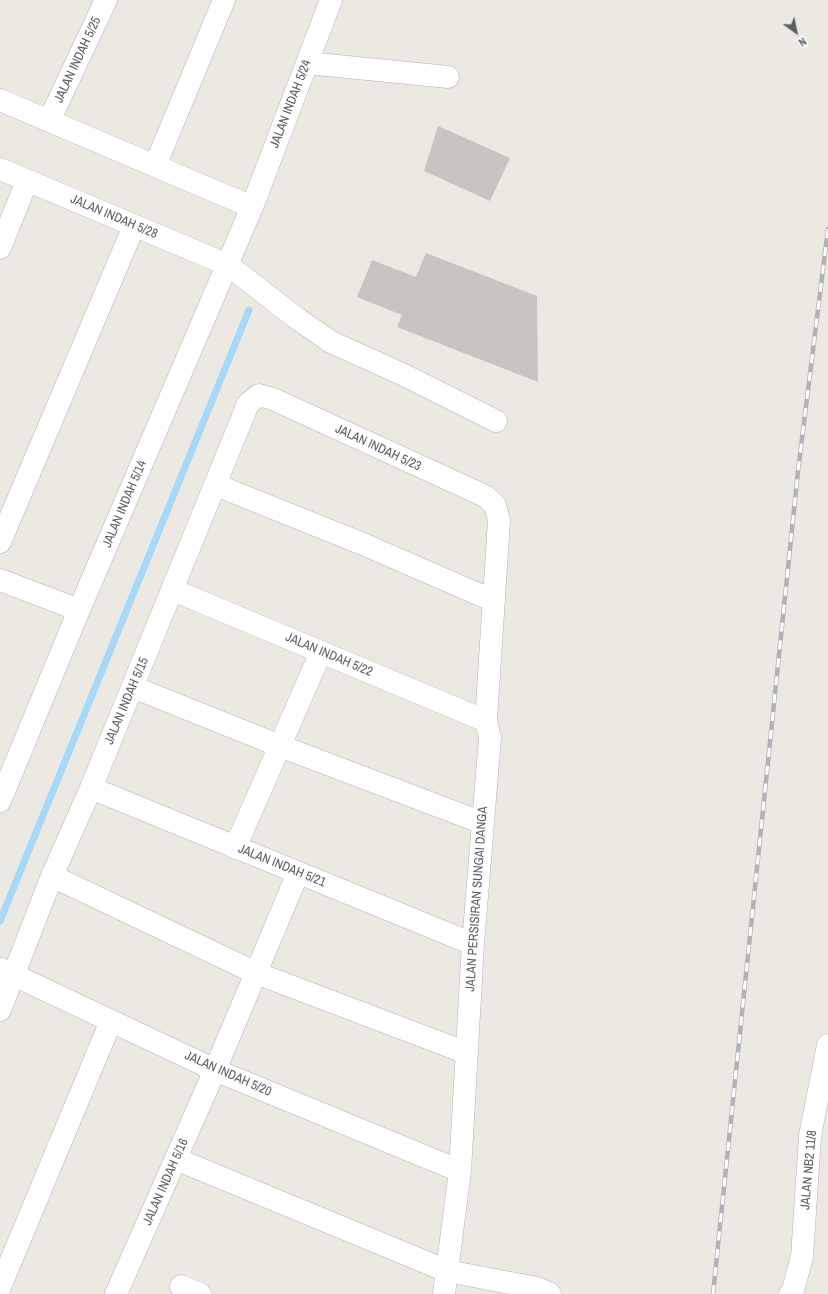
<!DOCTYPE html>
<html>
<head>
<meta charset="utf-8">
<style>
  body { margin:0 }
  #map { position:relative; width:828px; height:1294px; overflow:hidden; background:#ece9e2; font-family:"Archivo Narrow",sans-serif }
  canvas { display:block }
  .north { position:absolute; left:776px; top:12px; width:40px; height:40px; -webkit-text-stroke:3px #fff; paint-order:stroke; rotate:147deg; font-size:11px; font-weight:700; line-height:16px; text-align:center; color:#5a5e62 }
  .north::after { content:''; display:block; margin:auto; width:14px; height:18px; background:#5a5e62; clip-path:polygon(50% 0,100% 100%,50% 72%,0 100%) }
</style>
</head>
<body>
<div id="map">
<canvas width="828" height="1294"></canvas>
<div class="north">N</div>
</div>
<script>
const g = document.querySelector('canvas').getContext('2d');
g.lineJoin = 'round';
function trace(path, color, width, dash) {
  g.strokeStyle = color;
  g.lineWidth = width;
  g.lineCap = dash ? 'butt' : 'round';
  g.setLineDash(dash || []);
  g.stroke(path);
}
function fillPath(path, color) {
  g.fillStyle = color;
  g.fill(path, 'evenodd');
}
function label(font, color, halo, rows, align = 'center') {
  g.font = font + ' "Archivo Narrow",sans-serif';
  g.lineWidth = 3.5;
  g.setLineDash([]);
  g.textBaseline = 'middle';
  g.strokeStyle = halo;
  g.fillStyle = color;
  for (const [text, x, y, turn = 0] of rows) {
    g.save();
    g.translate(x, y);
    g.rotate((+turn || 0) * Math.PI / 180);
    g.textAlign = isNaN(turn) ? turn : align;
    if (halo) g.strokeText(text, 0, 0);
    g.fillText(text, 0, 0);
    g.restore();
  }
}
const stream = new Path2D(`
  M0,921L249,310`);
const building = new Path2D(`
  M438,126L510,158L490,201L424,171Z
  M426,253L537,296L538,382L397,327L402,315L357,297L372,260L416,277Z`);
const minor = new Path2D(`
  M307,63L448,77
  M0,100L252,207
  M49,121L106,0
  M155,166L224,0
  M0,169L228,265L295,317L331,342L404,375L496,421
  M0,248L27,181
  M216,485L363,544L494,601
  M0,542L134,226
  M0,580L79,610
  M173,590L486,721
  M133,687L280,746L483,823
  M91,788L473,944
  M0,801L79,610L252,207L331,0
  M235,848L321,652
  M52,876L256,973L467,1053
  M1,969L215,1070L460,1171
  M0,1010L52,876L91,788L248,404L259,395L273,399L485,496L495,505L499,520L486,721L490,738L473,944L460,1171L444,1294
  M176,1159L447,1271L537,1288L550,1294
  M181,1286L200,1294
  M0,1287L111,1021
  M116,1294L215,1070L298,873
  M790,1294L793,1290L802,1257L810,1136L828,1045`);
const rail = new Path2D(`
  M713,1294L798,471L828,229`);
const streetNames = [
  ["JALAN INDAH 5/25",78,60,-65],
  ["JALAN INDAH 5/24",291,104,-69],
  ["JALAN INDAH 5/28",114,217,23],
  ["JALAN INDAH 5/23",378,448,25],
  ["JALAN INDAH 5/14",125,504,-67],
  ["JALAN INDAH 5/22",329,655,23],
  ["JALAN INDAH 5/15",127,701,-67],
  ["JALAN INDAH 5/21",282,866,22],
  ["JALAN PERSISIRAN SUNGAI DANGA",477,899,-86],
  ["JALAN INDAH 5/20",228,1074,24],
  ["JALAN NB2 11/8",809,1170,-85],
  ["JALAN INDAH 5/16",166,1182,-66]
];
trace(stream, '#a5d8f9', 7);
fillPath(building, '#c8c4bf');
trace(minor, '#b0b3b7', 23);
trace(minor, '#fff', 22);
trace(rail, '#b1b2b2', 4.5);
trace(rail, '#fff', 3, [9]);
label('13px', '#5a5e62', '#fff', streetNames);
</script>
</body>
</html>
